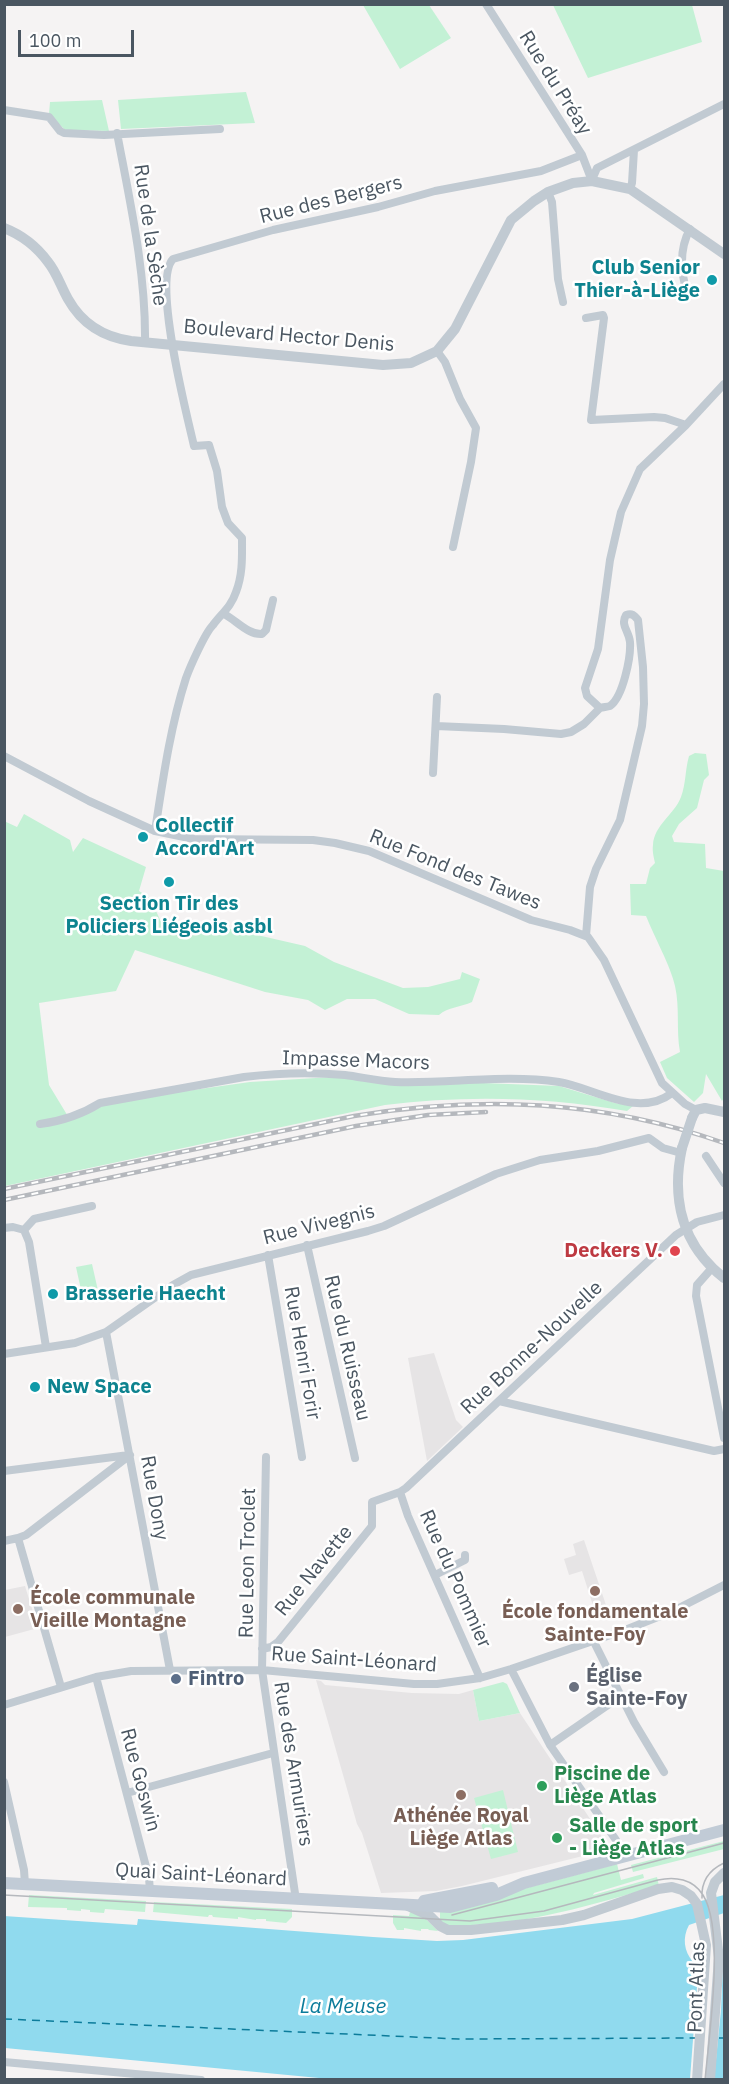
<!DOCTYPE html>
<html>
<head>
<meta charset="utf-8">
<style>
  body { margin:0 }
  #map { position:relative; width:729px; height:2084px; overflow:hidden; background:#f5f3f3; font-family:"IBM Plex Sans",sans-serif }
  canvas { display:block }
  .frame { position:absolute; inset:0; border:6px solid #4a5661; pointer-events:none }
  .scale { position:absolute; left:18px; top:30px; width:116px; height:27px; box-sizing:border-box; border:3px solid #4a5661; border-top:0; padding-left:8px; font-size:18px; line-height:21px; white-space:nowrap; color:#4a5661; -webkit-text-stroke:4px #fff; paint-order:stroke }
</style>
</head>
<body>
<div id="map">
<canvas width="729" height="2084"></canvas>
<div class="frame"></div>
<div class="scale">100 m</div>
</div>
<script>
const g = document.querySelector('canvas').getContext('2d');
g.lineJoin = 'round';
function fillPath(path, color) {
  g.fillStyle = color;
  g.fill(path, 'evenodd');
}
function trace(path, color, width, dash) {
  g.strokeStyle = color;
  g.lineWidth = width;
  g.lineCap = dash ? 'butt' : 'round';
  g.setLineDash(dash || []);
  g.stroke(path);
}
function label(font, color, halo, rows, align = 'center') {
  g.font = font + ' "IBM Plex Sans",sans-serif';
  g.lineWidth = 5;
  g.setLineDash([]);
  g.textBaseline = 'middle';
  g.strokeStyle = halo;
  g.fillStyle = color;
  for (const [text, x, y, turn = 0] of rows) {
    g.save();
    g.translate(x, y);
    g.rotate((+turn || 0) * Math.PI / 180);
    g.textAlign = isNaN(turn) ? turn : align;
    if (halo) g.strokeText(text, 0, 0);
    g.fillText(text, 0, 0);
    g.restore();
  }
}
const education = new Path2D(`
  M434,1353L456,1420L463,1427L427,1461L408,1358Z
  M584,1540L607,1608L595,1612L582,1571L569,1575L564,1559L576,1555L573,1544Z
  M25,1586L38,1628L5,1637V1590Z
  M316,1680L321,1681L325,1685L412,1693L459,1694L473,1690L479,1721L520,1713L606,1843L603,1851L462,1886L436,1891L381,1893L362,1833L357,1824Z`);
const green = new Path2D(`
  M363,5H429L451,38L400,69Z
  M553,5H692L702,42L588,78Z
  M246,92L255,123L121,129L118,100Z
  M102,100L109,131L65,130L49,114L50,102Z
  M695,753L706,754L709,775L704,780L697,808L679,824L672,836L674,842L705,844L706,868L724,871V1098L722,1101L706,1074L703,1093L694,1102L667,1078L660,1062L680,1052C676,1030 680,1008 675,986C671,967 654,936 646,916L631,915L630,884H646L650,868L655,863C654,858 652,851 653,845C654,825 674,815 681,797C686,784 685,770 689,756Z
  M24,814L70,840L73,852L83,838L146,867L139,891L150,898L162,924L186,938L203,929L218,926L305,946L334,962L403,988L428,987L460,979L462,972L480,979L472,1002C461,1007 448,1007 439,1015L409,1014L375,999H347L325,1010L308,1000L265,992L135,950L116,991L39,1003L49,1085L69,1118L100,1103L250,1082L332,1077L559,1086L615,1103L633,1106L627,1111C546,1097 466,1095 385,1105L5,1186L4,821L17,827Z
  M92,1264L99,1295L83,1299L76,1267Z
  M503,1682L507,1684L520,1713L479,1721L473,1690Z
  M503,1790L518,1852L491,1859L474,1798Z
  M724,1841V1849L633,1872L631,1865Z
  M617,1864L621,1880L643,1874L644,1878L594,1893L593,1895L657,1877L659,1886C588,1905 521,1928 446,1925L440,1920V1911Z
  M29,1895L146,1901L145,1912L105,1909L104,1913L90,1912V1910L81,1909V1911L67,1910V1908L28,1907Z
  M154,1902L292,1909V1917L286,1923L266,1921V1919H256V1920L238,1917V1919L213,1917L212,1915H209L208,1917L153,1912Z
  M410,1912L424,1917L438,1931L429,1930L428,1929H421V1931L404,1928V1930H397L393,1923V1915L409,1916Z`);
const water = new Path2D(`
  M724,1895V1913L689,1925C682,1938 684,1951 693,1962L724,1965V2079L340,2080L5,2048L4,1916L137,1925L138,1919L373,1937L437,1941L463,1940L632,1919Z`);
const pier = new Path2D(`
  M699,1960L723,1962L721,2010L714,2079H690Z`);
const ferry = new Path2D(`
  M4,2019L459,2039L696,2038
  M719,2038H724`);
const minor = new Path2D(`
  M486,4L582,155L592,181
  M4,110L49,117L60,131L64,133L104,135L220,129
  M117,133C130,202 146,272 145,342
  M592,180L597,168L724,104
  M630,189L632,183L634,150
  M548,192L552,202L558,279L563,302
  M687,293C681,273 679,249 690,229
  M586,318L603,315L604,318L591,420L654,417L665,418L686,425
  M437,351L445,362L460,399L476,428L471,462L453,547
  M224,614C236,620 248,635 262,634L266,630L273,600
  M436,726L504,729L561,734L571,732L584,724L600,708
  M4,756L89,801L155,831L194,839L313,840L335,843L369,851L531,920L570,930L588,937L604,960L662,1083L685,1104L696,1110
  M433,773L437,697
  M155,831C163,779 170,728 186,678C190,667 205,633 213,625C222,613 231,607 236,592C243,574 242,556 242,538L228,523L222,507L217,471L209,445L194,446C187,415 152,281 173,259L273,230L378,207L435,191L541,171L582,155
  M586,936L590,887L596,869L620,820L642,726L644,704L643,667L638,620C634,615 632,613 626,615C620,625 629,631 630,642C631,657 623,697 610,706C607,707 603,707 600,708L587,696L585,688L598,649L610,560L621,512L640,469L686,425L724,384
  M40,1124C62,1121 81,1115 100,1103L244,1077C277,1073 312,1072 345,1075C361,1077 378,1081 395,1082C449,1084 504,1074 559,1082C595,1088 638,1119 672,1093
  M706,1156L724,1183
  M4,1228L13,1227L24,1230
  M24,1230L29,1242L46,1347
  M24,1230L34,1219L92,1206
  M307,1245L355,1458
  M268,1255L302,1457
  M712,1268L697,1285L696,1296L724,1438
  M106,1332L170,1670
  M4,1354L75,1343L106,1332L173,1285L191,1275L368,1231L384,1226L496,1174L540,1160L598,1151L649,1138L663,1148L681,1153
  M499,1401L714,1451L724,1449
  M266,1457L262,1670L296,1900
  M4,1471L129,1455
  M400,1492L408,1516L480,1678
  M18,1538L26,1535L130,1455
  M4,1541L18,1538L61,1687
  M435,1575L465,1560V1555
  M594,1642L634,1722L664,1772
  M262,1649L271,1647L278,1642L372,1526V1502L400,1492L406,1488L676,1235L697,1222L724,1215
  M511,1669L550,1745L616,1840L622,1856
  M96,1677L149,1878L150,1891
  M4,1705L96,1677L131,1671L262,1670L414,1684H437L480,1678L511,1669L625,1630L673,1611L724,1585
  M550,1745L621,1696
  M4,1782L24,1870L25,1884
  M127,1793L273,1753
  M4,2062L201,2080`);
const tertiary = new Path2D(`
  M4,228C22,235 37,247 48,262C57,273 61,287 68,299C82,324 103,337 131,341L383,365L411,363L437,351L455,329L511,220L534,201L548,192L573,183L592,181L630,189L724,254
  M692,1118L696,1110L705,1108L724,1112
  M682,1148C671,1199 682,1245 724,1278
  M408,1906L430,1916L440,1926L448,1930H471L562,1920L584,1915L658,1889L672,1887L682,1890L691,1896L697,1904L706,1945L697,2080
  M710,2080L719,1958L711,1893L715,1882L724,1873`);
const secondary = new Path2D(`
  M4,1883L450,1907L496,1895L524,1883L724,1830
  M424,1901L492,1888`);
const tram = new Path2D(`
  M4,1895L470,1921L544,1911L658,1880C675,1876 693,1879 703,1895C725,1930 709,2036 705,2080
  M702,1898C701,1881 709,1870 724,1863
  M452,1915L724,1843`);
const rail = new Path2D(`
  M4,1189L354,1116C482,1095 602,1100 724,1143
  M4,1200L356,1126L428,1115L486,1112`);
const tertiaryBridge = new Path2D(`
  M682,1148L692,1118`);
const markers = [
  [712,280,6,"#0f9aa8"],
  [143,837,6,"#0f9aa8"],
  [169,882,6,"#0f9aa8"],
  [675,1251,6,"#e0444e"],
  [53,1294,6,"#0f9aa8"],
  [35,1387,6,"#0f9aa8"],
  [595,1591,6,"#8d6e63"],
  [18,1609,6,"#8d6e63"],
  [176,1679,6,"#5c6f8a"],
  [574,1687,6,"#6b7280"],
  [542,1786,6,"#2e9e5b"],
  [461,1795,6,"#8d6e63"],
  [557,1838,6,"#2e9e5b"]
];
const streetNames = [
  ["Rue du Préay",555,83,58],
  ["Rue des Bergers",331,200,-14],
  ["Rue de la Sèche",150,235,82],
  ["Boulevard Hector Denis",289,336,5],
  ["Rue Fond des Tawes",455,870,22],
  ["Impasse Macors",356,1061,2],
  ["Rue Vivegnis",319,1225,-14],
  ["Rue du Ruisseau",347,1348,77],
  ["Rue Bonne-Nouvelle",532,1348,-43],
  ["Rue Henri Forir",302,1353,80],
  ["Rue Dony",154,1498,80],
  ["Rue Leon Troclet",248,1563,-89],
  ["Rue Navette",314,1571,-51],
  ["Rue du Pommier",455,1579,66],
  ["Rue Saint-Léonard",354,1660,4],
  ["Rue des Armuriers",293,1764,81],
  ["Rue Goswin",140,1780,75],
  ["Quai Saint-Léonard",201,1875,3],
  ["Pont Atlas",697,1987,-88]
];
const cultureNames = [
  ["Club Senior",700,268,"right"],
  ["Thier-à-Liège",700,291,"right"],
  ["Collectif",155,826],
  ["Accord'Art",155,849],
  ["Section Tir des",169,904,"center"],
  ["Policiers Liégeois asbl",169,927,"center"],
  ["Brasserie Haecht",65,1294],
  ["New Space",47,1387]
];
const healthNames = [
  ["Deckers V.",663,1251]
];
const educationNames = [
  ["École communale",30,1598,"left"],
  ["Vieille Montagne",30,1621,"left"],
  ["École fondamentale",595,1612],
  ["Sainte-Foy",595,1635],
  ["Athénée Royal",461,1816],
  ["Liège Atlas",461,1839]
];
const worshipNames = [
  ["Église",586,1676],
  ["Sainte-Foy",586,1699]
];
const serviceNames = [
  ["Fintro",188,1679]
];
const leisureNames = [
  ["Piscine de",554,1774],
  ["Liège Atlas",554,1797],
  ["Salle de sport",569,1826],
  ["- Liège Atlas",569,1849]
];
const waterNames = [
  ["La Meuse",343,2007]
];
fillPath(education, '#e6e4e5');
fillPath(green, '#c3f1d5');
fillPath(water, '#90daee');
fillPath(pier, '#f5f3f3');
trace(ferry, '#0c7c9b', 1.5, [8, 6]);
trace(minor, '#c1cad2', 8);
trace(tertiary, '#c1cad2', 10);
trace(secondary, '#c1cbd6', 12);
trace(tram, '#b5b8bd', 1.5);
trace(rail, '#b5b8bd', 4.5);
trace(rail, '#fff', 2, [7]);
trace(tertiaryBridge, '#c1cad2', 10);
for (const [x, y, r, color] of markers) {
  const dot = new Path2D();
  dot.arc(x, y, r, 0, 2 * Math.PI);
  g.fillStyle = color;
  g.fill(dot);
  trace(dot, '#fff', 2);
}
label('20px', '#4a5661', '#fff', streetNames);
label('bold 20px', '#0d838f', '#fff', cultureNames, 'left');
label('bold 20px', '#be3a42', '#fff', healthNames, 'right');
label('bold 20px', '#785e54', '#fff', educationNames);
label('bold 20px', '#5b616d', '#fff', worshipNames, 'left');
label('bold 20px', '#4e5e75', '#fff', serviceNames, 'left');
label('bold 20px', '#27864d', '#fff', leisureNames, 'left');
label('italic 21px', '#0c7c9b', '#fff', waterNames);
</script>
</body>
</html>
